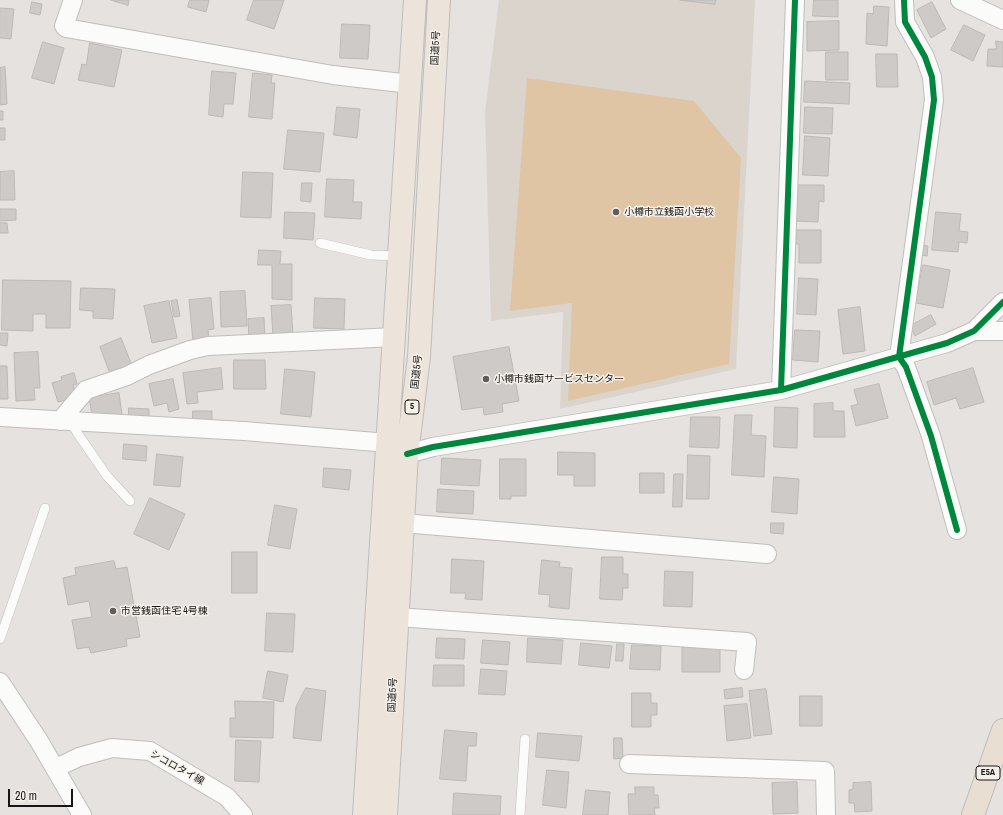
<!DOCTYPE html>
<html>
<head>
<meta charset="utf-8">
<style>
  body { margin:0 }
  #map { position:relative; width:1003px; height:815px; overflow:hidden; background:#e5e2df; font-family:"Archivo Narrow",sans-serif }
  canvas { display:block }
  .scale { position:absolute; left:8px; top:789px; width:65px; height:18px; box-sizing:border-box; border:2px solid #181614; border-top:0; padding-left:5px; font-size:12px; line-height:14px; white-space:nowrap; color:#181614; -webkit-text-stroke:3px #f5f0ea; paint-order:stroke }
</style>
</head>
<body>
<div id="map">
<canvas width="1003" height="815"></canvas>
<div class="scale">20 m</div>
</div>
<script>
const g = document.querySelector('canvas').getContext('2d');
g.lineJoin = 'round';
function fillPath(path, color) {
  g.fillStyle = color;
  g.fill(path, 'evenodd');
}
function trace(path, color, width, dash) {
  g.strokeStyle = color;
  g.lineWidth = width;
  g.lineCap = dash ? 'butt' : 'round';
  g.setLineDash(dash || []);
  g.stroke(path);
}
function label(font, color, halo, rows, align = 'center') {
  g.font = font + ' "Archivo Narrow","Noto Sans JP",sans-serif';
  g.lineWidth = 3;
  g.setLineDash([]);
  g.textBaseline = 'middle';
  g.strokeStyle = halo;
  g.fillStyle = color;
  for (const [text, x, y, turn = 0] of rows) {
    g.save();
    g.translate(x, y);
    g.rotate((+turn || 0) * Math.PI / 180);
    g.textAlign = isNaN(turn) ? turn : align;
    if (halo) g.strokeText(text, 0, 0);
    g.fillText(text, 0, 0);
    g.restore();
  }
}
const built = new Path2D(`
  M499,0H755L736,369L560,409L563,312L491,321L485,112Z`);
const green = new Path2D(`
  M527,78L694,101L741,158L729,364L568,401L572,303L510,311Z`);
const building = new Path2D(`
  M111,0H129L128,5Z
  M190,0H209L206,12L188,7Z
  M254,0H284L274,29L247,20Z
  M680,0H716L715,4Z
  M814,0H838V17L813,16Z
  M32,2L42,4L40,15L30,13Z
  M932,2L946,29L931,38L917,10Z
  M874,6L889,7L887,46L866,44L867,13L873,14Z
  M0,8L14,9L11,39L0,38Z
  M839,21V50L807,51V22Z
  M342,24L370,25L368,59L340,58Z
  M964,25L985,35L973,61L951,50Z
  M996,41L1003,42V67L987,66L988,49H996Z
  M43,42L64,48L54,84L32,78Z
  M90,43L122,50L114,87L78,80L82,64L86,65Z
  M826,52H848V80H826Z
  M876,54H897L898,87H877Z
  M5,67L7,104L0,105V68Z
  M212,71L236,73L233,104H224L223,117L209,115Z
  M253,73L272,75L271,83H275L272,119L249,117Z
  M805,81L850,83L849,104L804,102Z
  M337,107L360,109L357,138L334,135Z
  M805,107L833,108L832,134L804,133Z
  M0,111H3V120H0Z
  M0,128H5V140H0Z
  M288,130L324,133L320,172L284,169Z
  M805,136L830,138L828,176L803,175Z
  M14,171L15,200H0V172Z
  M243,172L273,173L271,218L241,217Z
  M327,179L354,180L353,202H362L361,219L325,217Z
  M302,183H312L311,202L301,201Z
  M795,185H824V202L819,201L818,222L794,221Z
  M0,209H16V220L0,221Z
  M285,212L315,213L313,240L284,238Z
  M936,212L961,214L959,231L968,232L967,243L959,242L958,252L932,250Z
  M0,223H7L8,233H0Z
  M794,230H821V263H799V244H794Z
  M921,245L928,246L927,256L920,255Z
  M259,250L281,251L280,264H292V300L272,299V265H258Z
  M923,265L950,270L943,308L916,303Z
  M799,278L818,279L816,315L797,314Z
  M3,280L71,281L70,328H46V314H33V331L2,330Z
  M81,288L115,289L113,319L93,318V311L80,310Z
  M245,291L247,326L221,327L220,292Z
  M211,298L214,329L208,330L209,340L193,341L189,300Z
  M315,298L345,299L344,329L314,328Z
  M177,300L180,316L174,317L171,301Z
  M169,301L177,338L152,343L144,306Z
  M291,305L293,335L273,336L271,306Z
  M860,307L865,351L843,354L838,310Z
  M931,315L936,324L915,336L910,326Z
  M264,318L265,338L249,339L248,319Z
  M795,330L820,331L818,362L793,360Z
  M0,333H8L7,346L0,345Z
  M121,338L133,368L111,376L100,347Z
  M509,347L519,401L502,404L503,412L484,415L483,407L462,410L453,357Z
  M38,352L40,388H34L35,400L16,401L14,353Z
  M234,360H265L266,389H234Z
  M0,366H7L8,399H0Z
  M221,368L223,389L197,392L198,403L187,404L183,373Z
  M973,368L984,402L960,409L956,398L934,405L927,382Z
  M285,369L315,372L311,417L281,414Z
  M74,373L77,384L73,385L76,395L66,398V400L58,402L52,383L62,380L61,377Z
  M173,379L179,409L169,412L167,403L154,406L149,384Z
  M879,384L888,418L856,426L851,406L858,404L854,390Z
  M119,393L122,415L109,417L108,413L92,415L89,398Z
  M833,403V411H844L845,437H814V404Z
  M775,407L798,408L797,448L774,447Z
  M129,408L149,409V420L129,419Z
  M193,411H212V425L193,424Z
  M735,415H752L751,435L766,436L764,477L732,475Z
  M691,417H720L719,448L690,447Z
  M124,444L147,446L146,461L123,459Z
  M558,452L595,453V486H574V475H558Z
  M157,454L183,457L180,487L154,485Z
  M688,455L710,456L709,499H687Z
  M442,458L481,460L479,486L441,484Z
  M500,459H526V496H511V499H500Z
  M324,468L351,470L349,490L323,487Z
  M640,473H664V493H640Z
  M674,474H683L682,507H673Z
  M774,477L799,479L797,514L772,512Z
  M438,489L474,491L473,514L437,512Z
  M150,498L185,514L169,550L134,534Z
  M275,505L297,509L290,549L268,545Z
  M771,523H784L783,534L771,533Z
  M232,552H257V593H232Z
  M602,557H623V574H628V588H623L622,600L600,599Z
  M452,559L484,561L482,600L465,599L466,593H451Z
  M542,560L560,562L559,567L572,568L569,609L549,607L550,595L539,594Z
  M114,561L116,569L127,567L140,637L126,639L127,646L91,653L89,647L77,649L72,620L92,617L89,601L68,605L63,578L76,575L75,568Z
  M665,571L693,572L692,607L664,606Z
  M267,613L295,614L293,652L265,651Z
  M437,638L465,639L464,659L436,658Z
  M528,638L563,640L561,664L527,662Z
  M483,640L510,642L508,665L481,663Z
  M581,643L612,646L609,668L579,665Z
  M617,644H624L623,661H616Z
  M632,645L661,646L660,670L630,669Z
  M720,645V672H682V646Z
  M434,665H464V686H433Z
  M481,669L507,671L505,695L479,694Z
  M268,671L288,675L283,702L263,698Z
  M306,688L326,691L321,741L293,738L296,707Z
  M742,688L743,697L725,699L724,690Z
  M766,689L772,734L754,736L749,691Z
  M632,693H651V703H657V715H651V727H632Z
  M800,696H822V726H800Z
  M235,701L274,702L273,738L230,737V718H235Z
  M747,704L751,738L727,741L724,706Z
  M445,730L477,733L476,746H468L466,781L440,779Z
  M538,733L582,736L579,761L536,757Z
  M614,738H622L623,758L614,759Z
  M236,740L261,741L259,782L235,781Z
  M547,770L569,772L566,808L543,805Z
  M797,782L798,813L773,814L772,783Z
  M871,782L872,811L855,812L854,803H849V790L853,789V783Z
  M635,787H654V795H658L659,808H654L655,815H629L628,794H635Z
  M586,790L610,792L608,815H583Z
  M454,793L501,796L500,815H453Z`);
const service = new Path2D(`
  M320,243L371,255L399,256
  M71,422L78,434L107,476L130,501
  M0,639L45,508
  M520,815L525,739`);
const minor = new Path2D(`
  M73,0L64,26L66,28L333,75L410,84
  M904,0L905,22L925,57L932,77L934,100L899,357L906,367L931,436L957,530
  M960,0L1003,20
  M974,331H1003
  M781,390L795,0
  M0,417L244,431L388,443
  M60,421L86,390L127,376L149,365L190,350L208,346L395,337
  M407,454L433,447L781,390L947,343L974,331L1003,302
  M403,523L767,554
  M397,617L747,642L744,670
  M0,682L39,741L82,815
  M629,764L825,771L826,815
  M56,768L79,757L112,748L150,751L227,797L243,815`);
const trunk = new Path2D(`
  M364,815L415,0
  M386,815L407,454L419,357L439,0`);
const motorway = new Path2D(`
  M973,815L1003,730`);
const cycleway = new Path2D(`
  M904,0L905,22L925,57L932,77L934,100L899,357L906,367L931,436L957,530
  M781,390L795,0
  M407,454L433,447L781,390L947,343L974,331L1003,302`);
const markers = [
  [616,212,4,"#605d5b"],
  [486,379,4,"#605d5b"],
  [113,611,4,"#605d5b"]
];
const shields = [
  [412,407,14],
  [988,773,24]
];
const shieldNames = [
  ["5",412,407],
  ["E5A",988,773]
];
const streetNames = [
  ["国道5号",436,48,-87],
  ["国道5号",417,372,-84],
  ["国道5号",393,695,-87],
  ["シコロタイ線",177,768,29]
];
const poiNames = [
  ["小樽市立銭函小学校",624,212],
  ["小樽市銭函サービスセンター",494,379],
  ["市営銭函住宅 4号棟",121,611]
];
fillPath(built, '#dbd4cd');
fillPath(green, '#dfc5a4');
fillPath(building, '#cdcac8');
trace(building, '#bbb9b6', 1);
trace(service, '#c0bebc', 10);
trace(minor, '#c0bebc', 20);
trace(trunk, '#bebdbc', 24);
trace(motorway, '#bebdbc', 24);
trace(service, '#fbfbfa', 9);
trace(minor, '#fbfbfa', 18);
trace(trunk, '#ece4da', 22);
trace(motorway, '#e8dfd2', 22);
trace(cycleway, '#00873e', 6);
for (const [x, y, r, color] of markers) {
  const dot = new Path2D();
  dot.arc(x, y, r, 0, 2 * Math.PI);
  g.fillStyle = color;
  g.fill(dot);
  trace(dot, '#f5f0ea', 1.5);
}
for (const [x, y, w] of shields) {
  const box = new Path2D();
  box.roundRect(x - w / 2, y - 7, w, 14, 3);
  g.fillStyle = '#f5f0ea';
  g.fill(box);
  trace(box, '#181614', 1);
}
label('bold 9px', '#181614', null, shieldNames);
label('10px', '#181614', '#f5f0ea', streetNames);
label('10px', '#181614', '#f5f0ea', poiNames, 'left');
</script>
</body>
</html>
